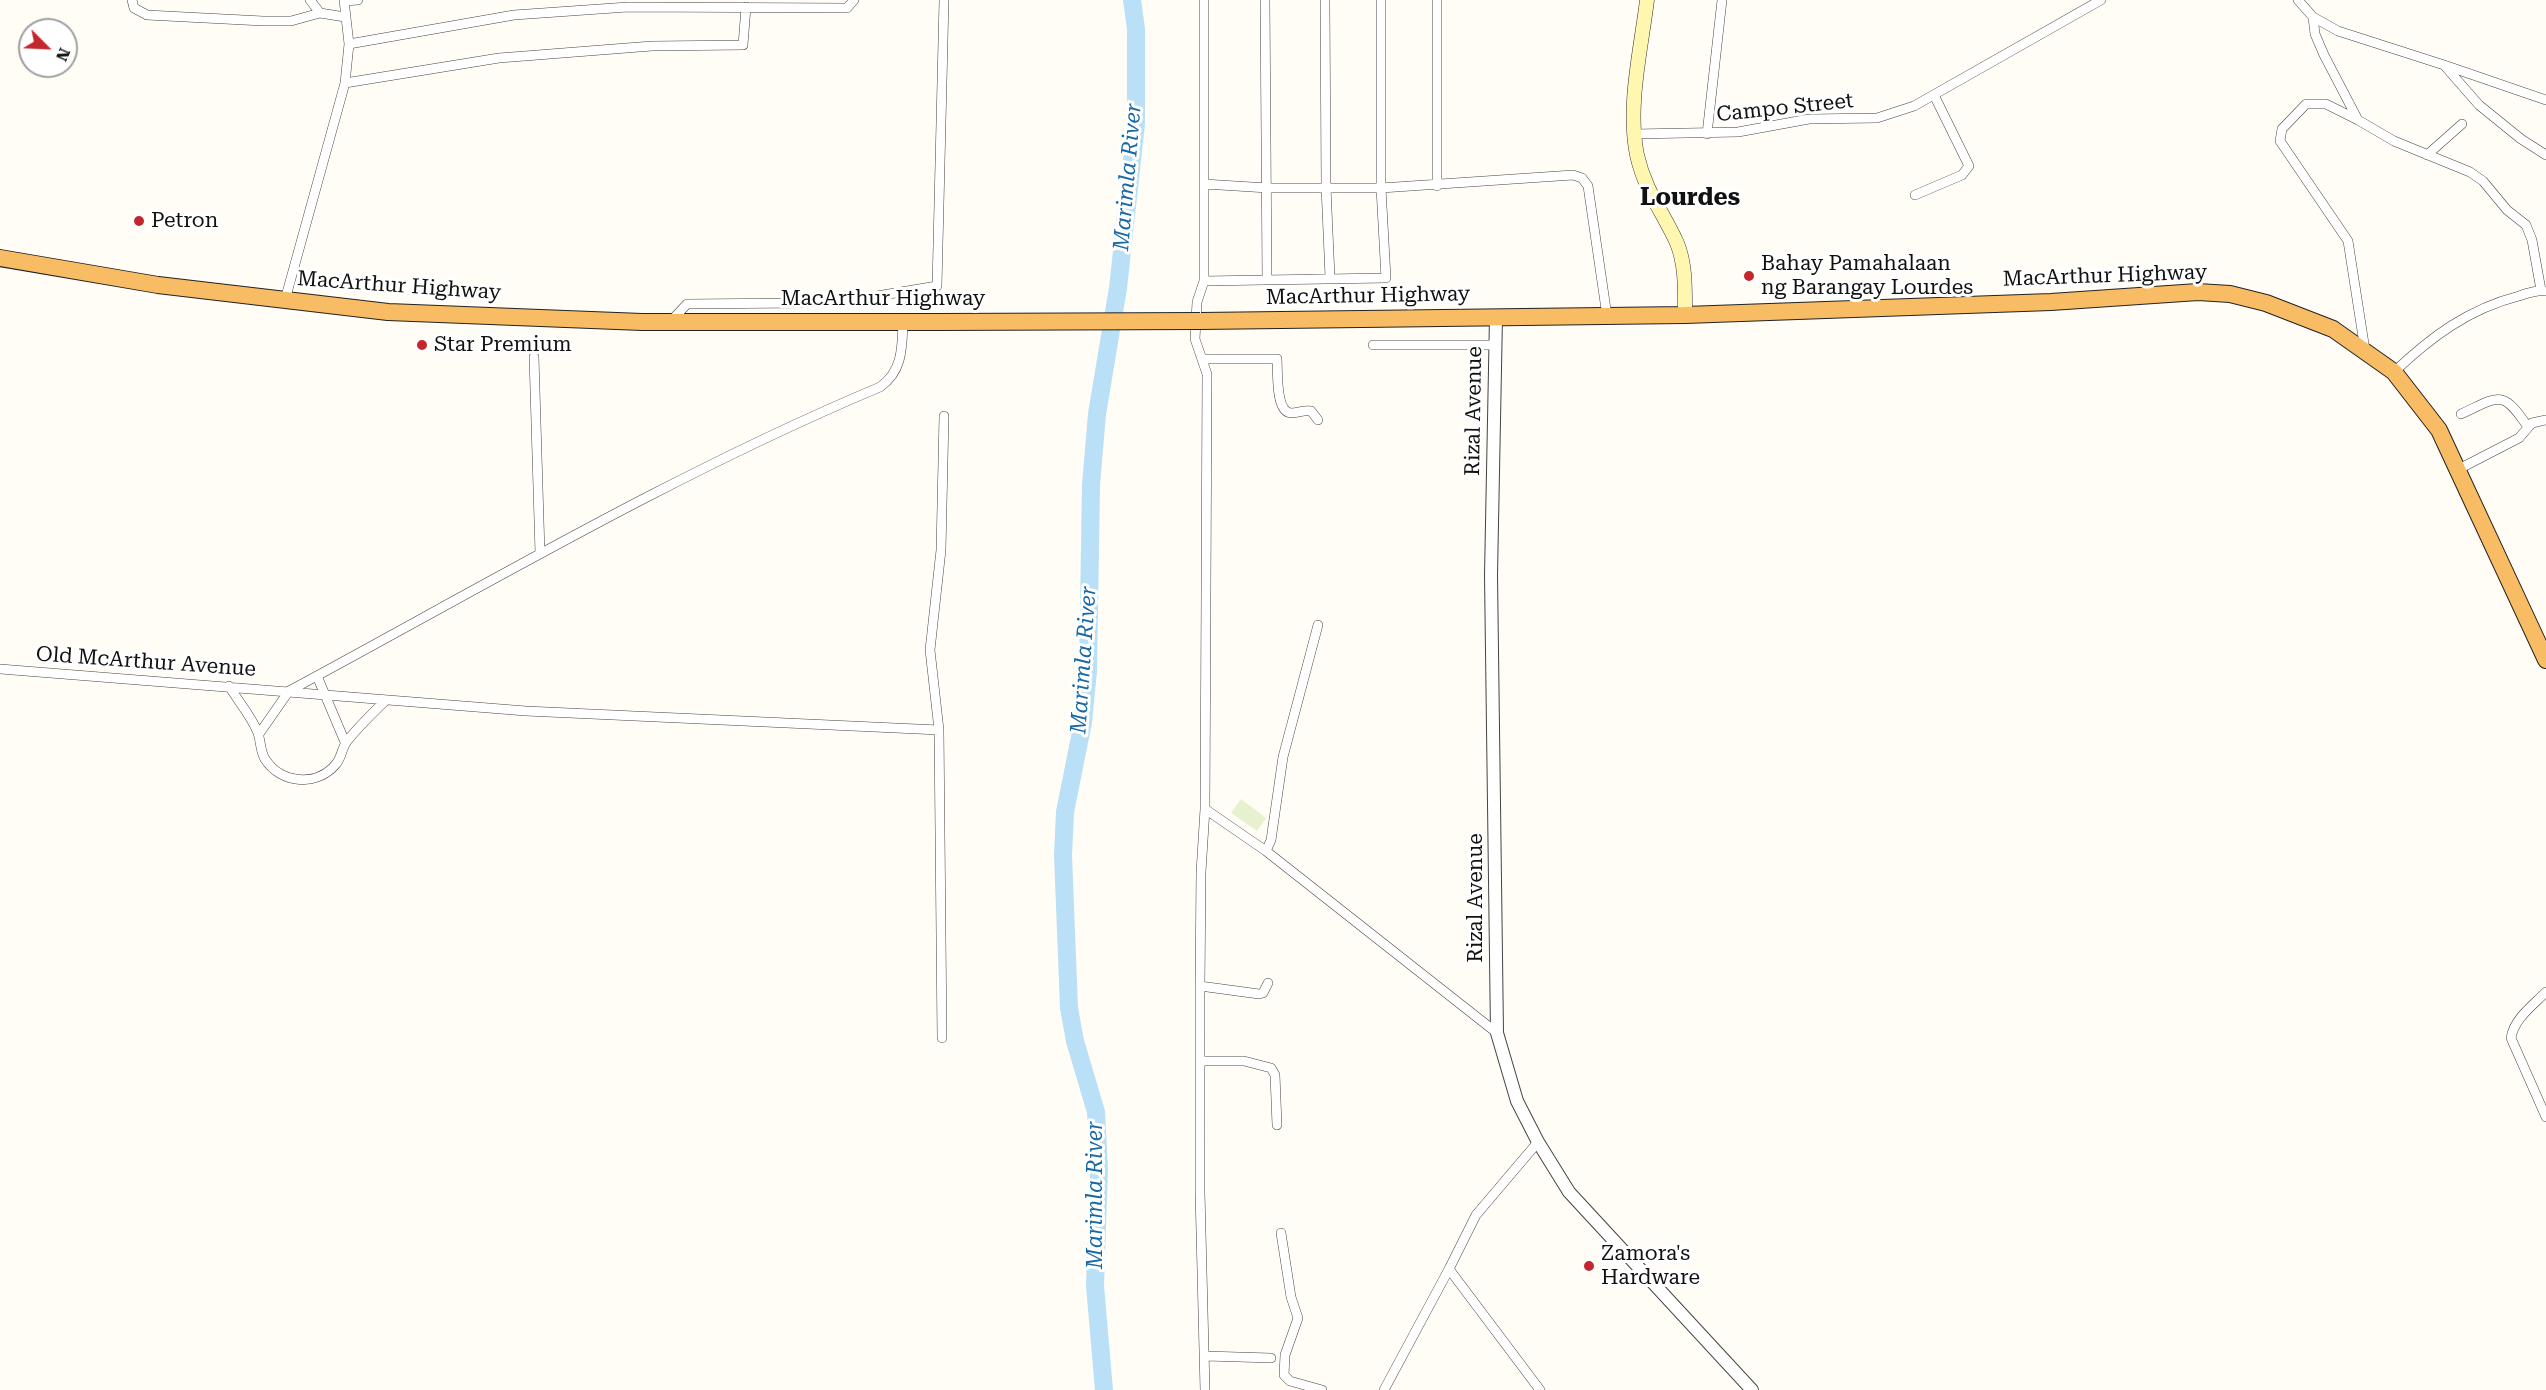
<!DOCTYPE html>
<html>
<head>
<meta charset="utf-8">
<style>
  body { margin:0 }
  #map { position:relative; width:2546px; height:1390px; overflow:hidden; background:#fffdf5; font-family:"Roboto Serif",serif }
  canvas { display:block }
  .north { position:absolute; left:18px; top:18px; width:60px; height:60px; box-sizing:border-box; background:#fff; border:2px solid #a0a0a0; border-radius:50%; rotate:114deg; font-size:16px; font-weight:700; line-height:24px; text-align:center; color:#111 }
  .north::after { content:''; display:block; margin:auto; width:21px; height:27px; background:#c4262e; clip-path:polygon(50% 0,100% 100%,50% 72%,0 100%) }
</style>
</head>
<body>
<div id="map">
<canvas width="2546" height="1390"></canvas>
<div class="north">N</div>
</div>
<script>
const g = document.querySelector('canvas').getContext('2d');
g.lineJoin = 'round';
function fillPath(path, color) {
  g.fillStyle = color;
  g.fill(path, 'evenodd');
}
function trace(path, color, width, dash) {
  g.strokeStyle = color;
  g.lineWidth = width;
  g.lineCap = dash ? 'butt' : 'round';
  g.setLineDash(dash || []);
  g.stroke(path);
}
function label(font, color, halo, rows, align = 'center') {
  g.font = font + ' "Roboto Serif",serif';
  g.lineWidth = 6;
  g.setLineDash([]);
  g.textBaseline = 'middle';
  g.strokeStyle = halo;
  g.fillStyle = color;
  for (const [text, x, y, turn = 0] of rows) {
    g.save();
    g.translate(x, y);
    g.rotate((+turn || 0) * Math.PI / 180);
    g.textAlign = isNaN(turn) ? turn : align;
    if (halo) g.strokeText(text, 0, 0);
    g.fillText(text, 0, 0);
    g.restore();
  }
}
const pitch = new Path2D(`
  M1241,799L1266,818L1257,831L1231,813Z`);
const river = new Path2D(`
  M1104,1390L1095,1286L1099,1169L1096,1112L1075,1041L1069,1008L1063,855L1065,812L1083,722L1088,671L1091,485L1097,414L1118,288L1136,124V29L1132,0`);
const minor = new Path2D(`
  M132,0L134,8L147,15L263,21H291L320,13L345,17
  M310,0L320,13
  M1204,0V281L1197,302L1195,339L1207,374L1205,809L1201,872L1200,986V1192L1205,1390
  M1265,0L1267,278
  M1325,0L1326,187L1330,277
  M2298,0L2313,17L2338,31L2444,65L2479,105L2521,139L2546,155
  M344,1L358,0
  M2313,17L2315,34L2324,55L2358,120L2394,141L2470,172L2483,181L2507,210L2526,225L2532,240L2541,290
  M349,44L514,15L628,7L847,8L854,0
  M2447,66L2546,100
  M345,83L499,58L652,46L743,45L746,7
  M2358,120L2326,104H2306L2282,129L2280,141L2348,241L2365,350
  M1635,134L1738,132L1809,119L1877,118L1914,106L2101,0
  M1707,134L1722,0
  M2427,155L2462,124
  M1204,184L1268,188H1381L1573,175L1582,178L1588,186L1607,316
  M1437,186V0
  M1915,195L1962,175L1969,166L1934,95
  M1204,281L1386,278L1381,188V0
  M285,300L345,83L349,44L344,0
  M671,321L687,304L799,303L859,299L937,286L944,0
  M1373,345H1495
  M534,357L540,553
  M1203,359H1277C1278,371 1275,412 1291,413C1298,413 1303,410 1311,411L1318,420
  M2394,372C2431,337 2468,309 2519,296C2528,293 2537,290 2546,291
  M2461,414C2500,396 2502,389 2528,427
  M2457,470L2519,438L2532,423L2546,420
  M0,669L526,711L939,730
  M317,676L345,742
  M229,686C238,701 252,717 258,733C261,742 260,751 265,759C281,784 317,787 336,764C342,757 342,746 348,740C359,726 373,713 386,700
  M259,734L289,691C484,586 675,473 880,387C903,371 902,347 903,322
  M1205,809L1266,851L1497,1033
  M1266,851L1271,840L1283,757L1318,625
  M1200,986L1259,994L1263,993L1268,983
  M2546,992C2532,1006 2514,1019 2511,1038L2546,1117
  M942,1038L939,730L930,650L941,550L944,416
  M1202,1061H1244L1271,1068L1275,1075L1277,1125
  M1281,1233L1291,1297L1298,1318L1285,1355L1284,1375L1290,1381L1322,1390
  M1449,1269L1540,1390
  M1206,1356L1271,1358
  M1384,1390L1449,1269L1476,1215L1538,1142`);
const tertiary = new Path2D(`
  M1496,317L1491,575L1497,1033L1517,1101L1538,1142L1569,1192L1752,1390`);
const secondary = new Path2D(`
  M1647,0C1641,50 1627,106 1637,155C1645,191 1663,212 1677,243C1686,265 1685,291 1685,315`);
const trunk = new Path2D(`
  M0,258L158,285L388,312L642,322H939
  M1200,321L1685,315L2051,302L2198,292L2230,294L2266,303L2333,329L2394,372L2439,430L2546,660`);
const trunkBridge = new Path2D(`
  M939,322L1200,321`);
const markers = [
  [139,221,6,"#c4262e"],
  [1749,276,6,"#c4262e"],
  [422,345,6,"#c4262e"],
  [1589,1266,6,"#c4262e"]
];
const streetNames = [
  ["Campo Street",1785,108,-6],
  ["MacArthur Highway",2105,276,-2],
  ["MacArthur Highway",399,286,4],
  ["MacArthur Highway",1368,296,-1],
  ["MacArthur Highway",883,299],
  ["Rizal Avenue",1474,411,-89],
  ["Old McArthur Avenue",146,662,4],
  ["Rizal Avenue",1476,898,-90]
];
const poiNames = [
  ["Petron",151,221],
  ["Bahay Pamahalaan",1761,264],
  ["ng Barangay Lourdes",1761,288],
  ["Star Premium",434,345],
  ["Zamora's",1601,1254],
  ["Hardware",1601,1278]
];
const waterNames = [
  ["Marimla River",1128,177,-85],
  ["Marimla River",1084,660,-86],
  ["Marimla River",1096,1195,-90]
];
const quarterNames = [
  ["Lourdes",1690,198]
];
fillPath(pitch, '#e6f2cf');
trace(river, '#b9e0f7', 18);
trace(minor, '#444', 10);
trace(tertiary, '#444', 14);
trace(secondary, '#333', 15);
trace(trunk, '#222', 18);
trace(minor, '#fff', 9);
trace(tertiary, '#fff', 12);
trace(secondary, '#fff6b0', 14);
trace(trunk, '#f7bc64', 16);
trace(trunkBridge, '#222', 18, []);
trace(trunkBridge, '#f7bc64', 16);
for (const [x, y, r, color] of markers) {
  const dot = new Path2D();
  dot.arc(x, y, r, 0, 2 * Math.PI);
  g.fillStyle = color;
  g.fill(dot);
  trace(dot, '#fff', 2);
}
label('21px', '#111', '#fff', streetNames);
label('21px', '#111', '#fff', poiNames, 'left');
label('italic 22px', '#1768a6', '#fff', waterNames);
label('bold 24px', '#111', '#fff', quarterNames);
</script>
</body>
</html>
